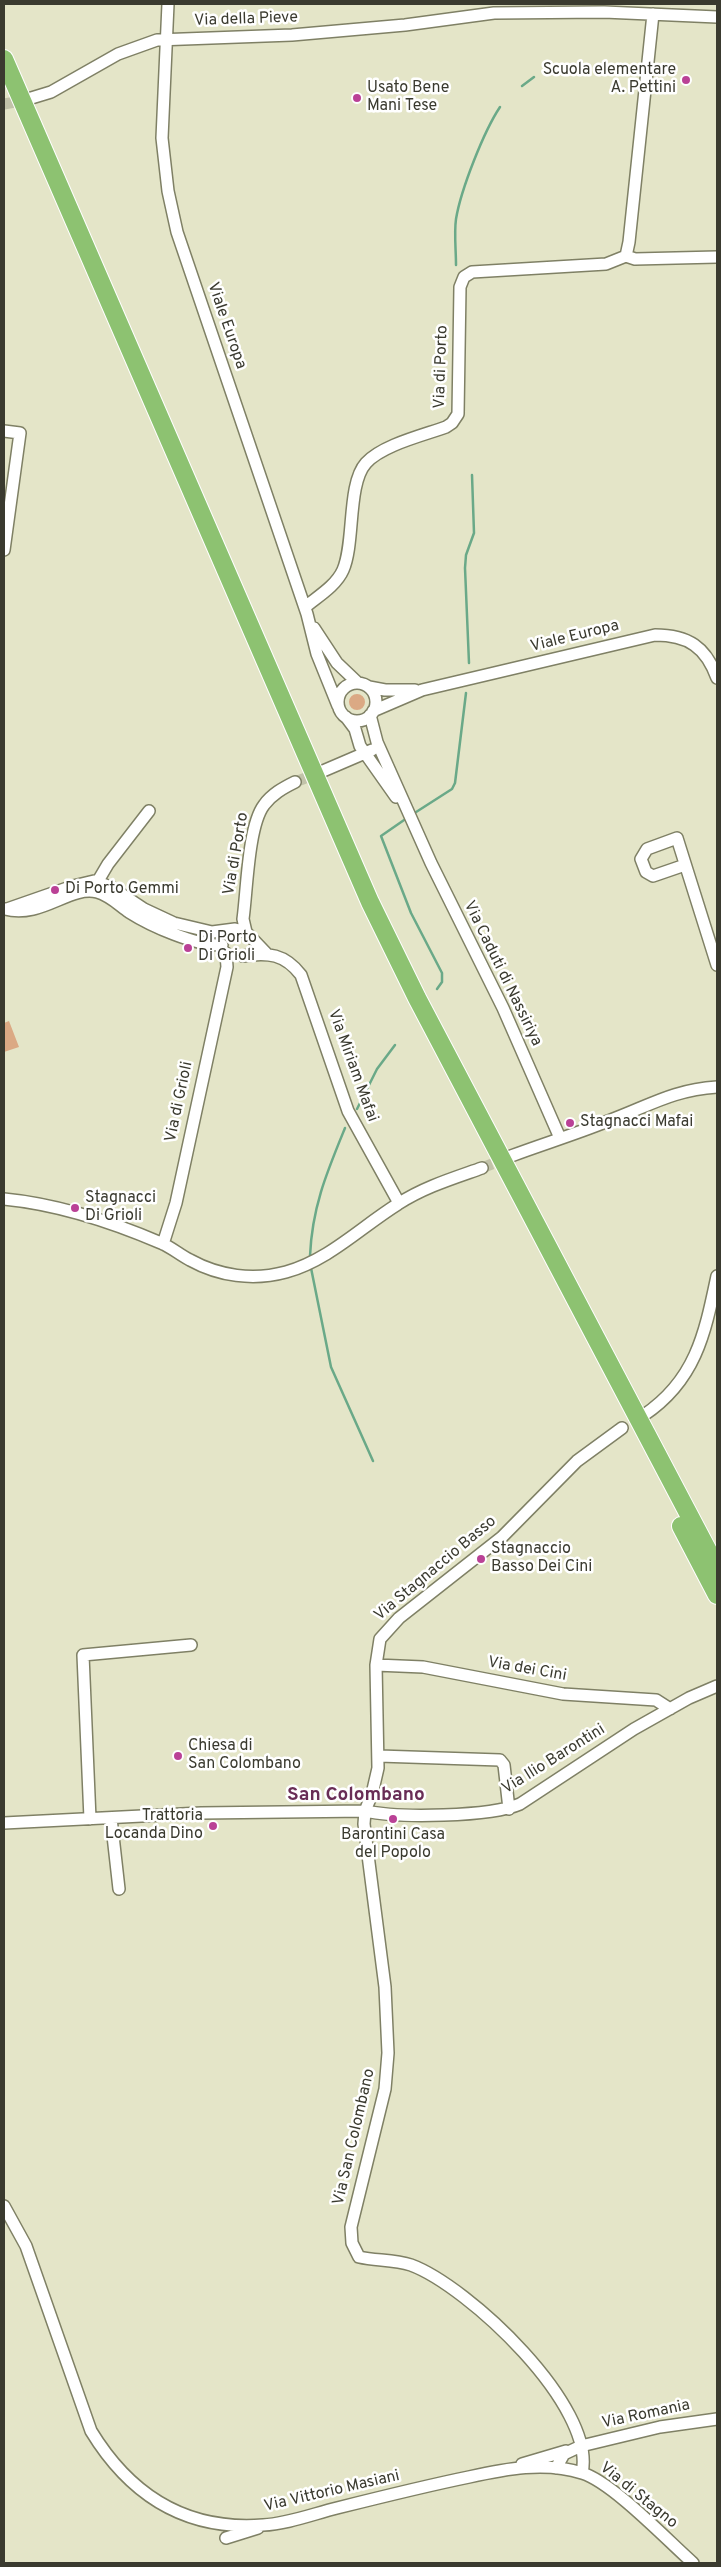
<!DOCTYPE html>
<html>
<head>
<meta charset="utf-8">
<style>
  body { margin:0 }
  #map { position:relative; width:721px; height:2567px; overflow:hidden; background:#e4e5c8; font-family:Overpass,sans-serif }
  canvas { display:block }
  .frame { position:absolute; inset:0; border:5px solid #3a3a2f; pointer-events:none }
</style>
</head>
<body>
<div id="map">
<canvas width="721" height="2567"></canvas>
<div class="frame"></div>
</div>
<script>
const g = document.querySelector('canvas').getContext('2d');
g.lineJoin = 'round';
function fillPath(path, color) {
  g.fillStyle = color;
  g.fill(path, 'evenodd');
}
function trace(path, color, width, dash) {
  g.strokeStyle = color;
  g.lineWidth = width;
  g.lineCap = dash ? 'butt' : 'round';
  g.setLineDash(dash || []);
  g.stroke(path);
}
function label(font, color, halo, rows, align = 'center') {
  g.font = font + ' Overpass,sans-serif';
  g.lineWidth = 5;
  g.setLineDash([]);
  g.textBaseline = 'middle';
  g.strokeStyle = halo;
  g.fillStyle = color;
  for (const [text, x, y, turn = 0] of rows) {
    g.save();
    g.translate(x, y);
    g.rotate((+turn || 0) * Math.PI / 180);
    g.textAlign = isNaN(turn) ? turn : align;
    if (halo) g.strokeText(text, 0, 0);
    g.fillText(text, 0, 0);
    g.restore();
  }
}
const green = new Path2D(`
  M349 702a8 8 0 1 1 16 0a8 8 0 1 1-16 0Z
  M9,1021L19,1047L4,1052V1023Z`);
const stream = new Path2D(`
  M522,86L534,77
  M456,265C456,250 454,233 456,219C461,189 484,131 500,107
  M469,663L465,568L466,555L474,533L472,475
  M413,814L452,789L455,783L466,693
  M407,818L381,836L411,913L442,973V982L437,989
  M357,1109L377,1069L395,1045
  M310,1256C312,1207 327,1172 345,1128
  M311,1268L331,1367L373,1461`);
const minorTunnel = new Path2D(`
  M4,104L27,100
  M295,782L321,772
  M482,1168L507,1158`);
const minor = new Path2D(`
  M168,4L162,138L168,191L177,232L307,614L317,654L338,706
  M28,99L51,92L118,54L157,40L292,35L405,25L494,13L604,12L717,17
  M626,256L635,259L717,257
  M4,431L20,433L4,550
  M305,607C317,597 336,586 343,570C355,543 347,484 366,463C382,445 424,435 446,427L452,423L458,414L460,287L464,277L472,272L606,264L626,256L629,242L653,14
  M314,628L337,663L358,683
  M338 702a19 19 0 1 1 38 0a19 19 0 1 1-38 0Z
  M369,687L385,690H415
  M373,711L422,690L655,635C688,635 706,647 717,678
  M370,715L377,742L431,863L503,1008L560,1138
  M346,717L355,729L360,746L396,797
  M323,771L372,750
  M685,865L653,876L646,872L641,859L647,849L677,838L717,965
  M95,886L108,864L149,811
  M5,909C41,919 70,885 97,892C109,895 119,905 129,912C151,926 196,946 222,945
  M7,909L73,886L94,881L111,887L144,909L174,923L212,932L235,929L246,932
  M266,953L246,932L243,919C247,891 248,826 264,805C272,794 283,788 295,782
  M243,956C268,952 285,954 301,975L348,1111L399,1203
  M511,1156C543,1144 576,1134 608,1121C649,1106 672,1090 717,1087
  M4,1199C56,1204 112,1222 161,1243C171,1247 180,1255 190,1260C219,1276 253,1281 286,1272C329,1260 361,1227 398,1204C424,1187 454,1178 482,1168
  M163,1244L176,1203L227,967L226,953
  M644,1415C696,1380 705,1333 717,1276
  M376,1665L423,1667L563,1694L656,1700L670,1709
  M379,1756L500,1760L504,1765L509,1809
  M111,1818L119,1889
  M90,1819L83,1655L191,1645
  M4,1823L201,1813L365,1811C398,1818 490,1817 520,1804L634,1729L689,1698L717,1686
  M4,2206L26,2246L91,2431C130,2495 186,2531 263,2525C287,2524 313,2514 337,2508C381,2497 425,2486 469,2477C505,2469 545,2461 582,2473C612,2482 667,2540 693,2563
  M522,2464L566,2451
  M556,2468L564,2454L581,2446L660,2427L717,2419
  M582,2473C597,2407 468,2286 411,2265C394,2259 376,2261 359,2257L352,2243L351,2227L385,2089L388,2053L385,1987L364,1824L365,1811L372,1794L378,1768L376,1665L380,1639L399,1618L502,1537L577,1461L622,1428
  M226,2538L258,2528`);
const highway = new Path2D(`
  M4,59L370,902L417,998L717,1568
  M681,1526L717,1595`);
const markers = [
  [686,80,5,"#ba4196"],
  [357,98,5,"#ba4196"],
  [55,890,5,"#ba4196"],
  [188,948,5,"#ba4196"],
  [570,1123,5,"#ba4196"],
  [75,1208,5,"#ba4196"],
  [481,1559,5,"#ba4196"],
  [178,1756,5,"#ba4196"],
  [393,1819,5,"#ba4196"],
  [213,1826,5,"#ba4196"]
];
const streetNames = [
  ["Via della Pieve",246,20,-2],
  ["Viale Europa",226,326,71],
  ["Via di Porto",442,367,-88],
  ["Viale Europa",575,637,-14],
  ["Via di Porto",237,854,-80],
  ["Via Caduti di Nassiriya",502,974,64],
  ["Via Miriam Mafai",352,1066,70],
  ["Via di Grioli",180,1102,-78],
  ["Via Stagnaccio Basso",436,1569,-40],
  ["Via dei Cini",527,1670,10],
  ["Via Ilio Barontini",554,1760,-32],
  ["Via San Colombano",355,2137,-77],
  ["Via Romania",646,2415,-12],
  ["Via Vittorio Masiani",332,2492,-13],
  ["Via di Stagno",638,2496,39]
];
const poiNames = [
  ["Scuola elementare",676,71,"right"],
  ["A. Pettini",676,89,"right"],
  ["Usato Bene",367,89],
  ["Mani Tese",367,107],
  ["Di Porto Gemmi",65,890],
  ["Di Porto",198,939],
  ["Di Grioli",198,957],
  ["Stagnacci Mafai",580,1123],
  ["Stagnacci",85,1199],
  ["Di Grioli",85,1217],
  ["Stagnaccio",491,1550],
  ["Basso Dei Cini",491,1568],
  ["Chiesa di",188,1747],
  ["San Colombano",188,1765],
  ["Trattoria",203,1817,"right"],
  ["Locanda Dino",203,1835,"right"],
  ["Barontini Casa",393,1836,"center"],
  ["del Popolo",393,1854,"center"]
];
const quarterNames = [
  ["San Colombano",356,1796]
];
fillPath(green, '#dba984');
trace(stream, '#6aa988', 2.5);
trace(minorTunnel, '#c2c3a9', 11, [11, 5.5]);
trace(minor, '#7f8065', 14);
trace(highway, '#fff', 20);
trace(minor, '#fff', 11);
trace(highway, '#8dc271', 18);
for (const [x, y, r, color] of markers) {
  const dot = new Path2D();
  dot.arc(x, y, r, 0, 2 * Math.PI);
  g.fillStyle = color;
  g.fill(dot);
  trace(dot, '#fff', 2);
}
label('16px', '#3a3a2f', '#fff', streetNames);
label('16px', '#3a3a2f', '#fff', poiNames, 'left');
label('bold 19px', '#692d56', '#fff', quarterNames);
</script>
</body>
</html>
